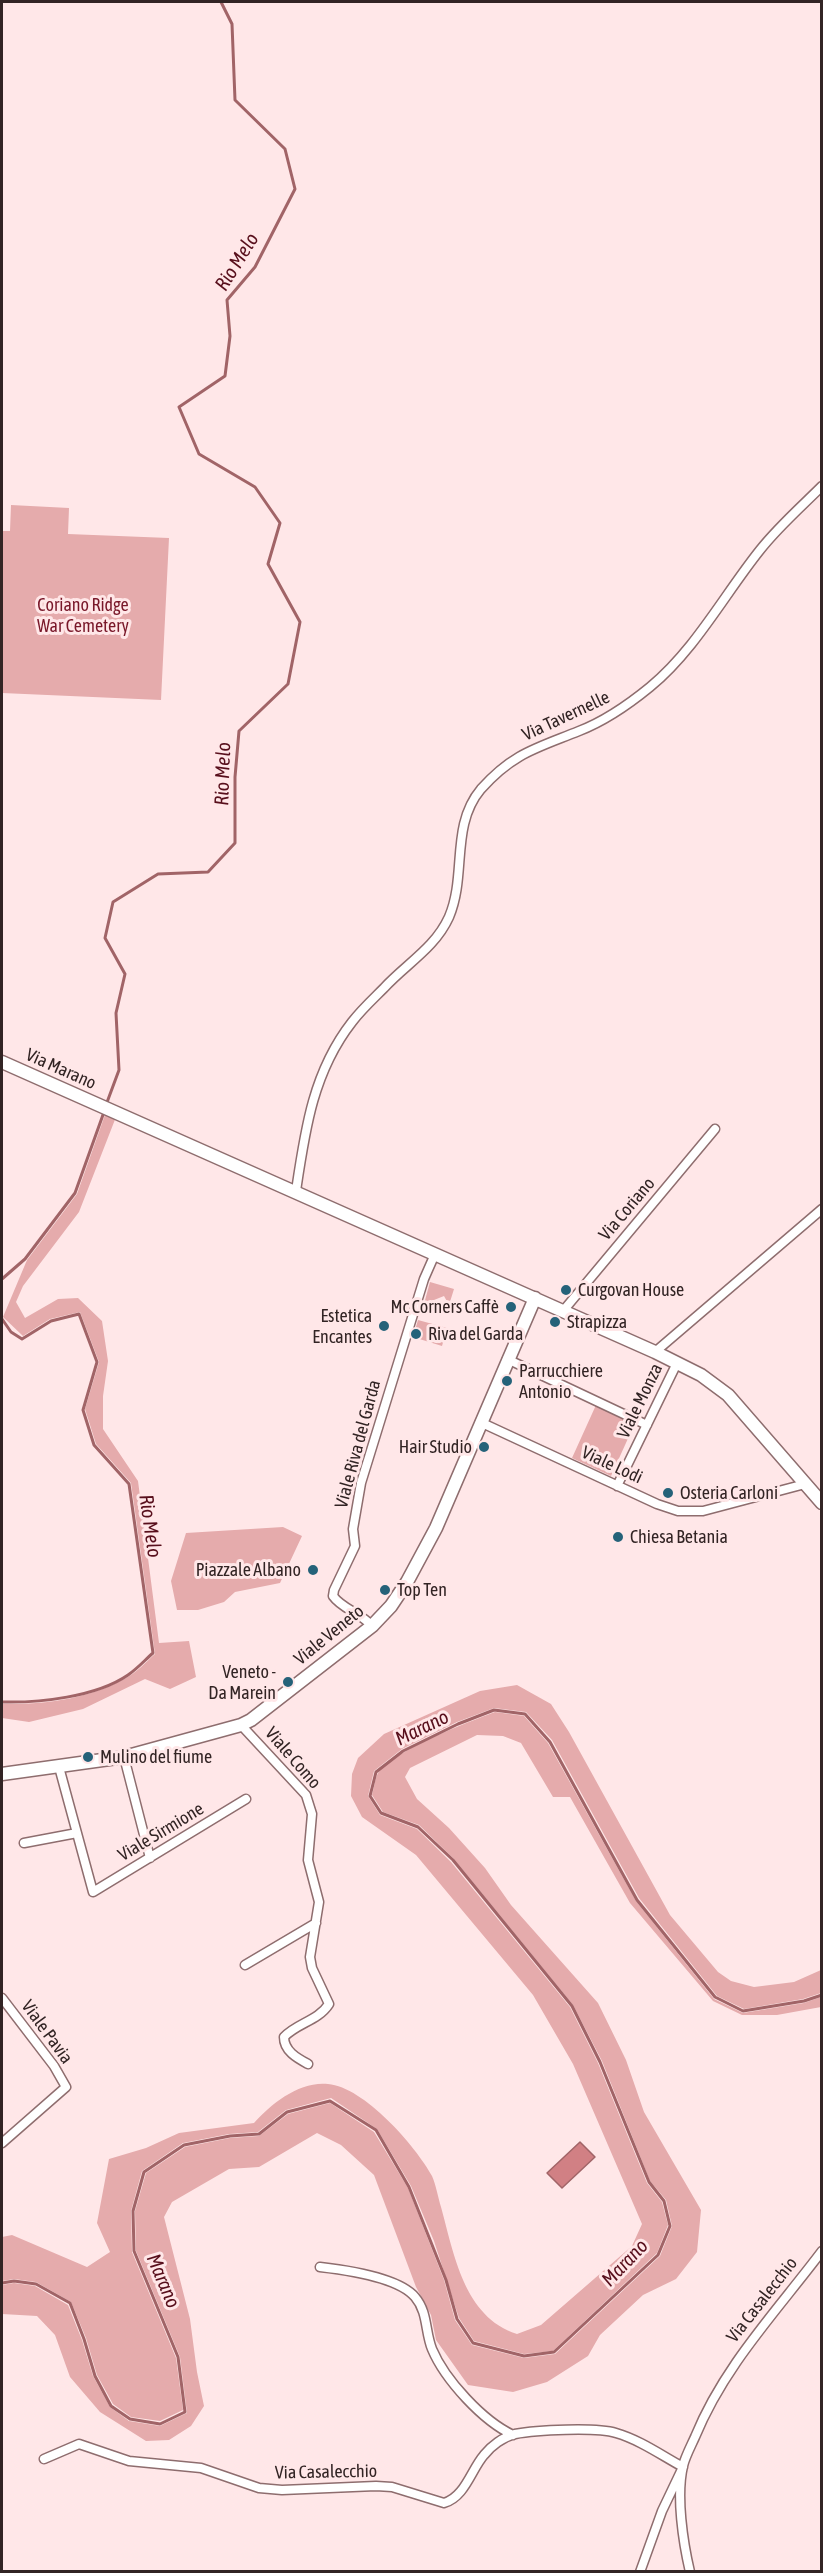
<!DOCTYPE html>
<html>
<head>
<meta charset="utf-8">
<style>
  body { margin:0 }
  #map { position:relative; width:823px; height:2573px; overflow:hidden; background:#ffe7e8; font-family:"Asap Condensed",sans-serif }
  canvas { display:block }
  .frame { position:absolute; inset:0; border:3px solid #322424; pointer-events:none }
</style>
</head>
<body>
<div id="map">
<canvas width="823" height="2573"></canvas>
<div class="frame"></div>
</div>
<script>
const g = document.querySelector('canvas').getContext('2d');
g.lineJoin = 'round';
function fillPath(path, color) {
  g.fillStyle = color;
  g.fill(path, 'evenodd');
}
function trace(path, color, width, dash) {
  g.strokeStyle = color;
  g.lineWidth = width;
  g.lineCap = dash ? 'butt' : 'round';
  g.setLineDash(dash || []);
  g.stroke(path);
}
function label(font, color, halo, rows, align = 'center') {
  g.font = font + ' "Asap Condensed",sans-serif';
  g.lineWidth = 6;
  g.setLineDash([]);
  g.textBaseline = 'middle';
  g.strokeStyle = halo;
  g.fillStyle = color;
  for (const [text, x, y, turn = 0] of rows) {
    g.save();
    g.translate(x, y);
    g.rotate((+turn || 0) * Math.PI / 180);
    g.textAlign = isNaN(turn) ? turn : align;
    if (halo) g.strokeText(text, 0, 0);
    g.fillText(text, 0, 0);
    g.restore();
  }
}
const green = new Path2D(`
  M11,505L69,508L68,534L169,538L161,700L2,693V531H10Z
  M106,1112L116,1117L79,1212L23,1286L16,1302L25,1318L58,1299L78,1298L102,1321L108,1361L103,1396V1429L138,1481L159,1643L189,1641L196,1677L170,1689L145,1679L83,1709L29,1722L2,1718V1704C43,1705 89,1699 126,1678C136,1673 146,1662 155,1654L131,1483L96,1444L85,1409L99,1362L80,1312L50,1319L23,1336L3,1317L27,1260L77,1194Z
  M430,1282L454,1289L449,1305L444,1296L424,1304Z
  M418,1320L447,1328L442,1346L413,1337Z
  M596,1405L635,1423L611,1476L572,1458Z
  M283,1527L302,1536L280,1583L235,1592L224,1602L198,1610H177L171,1581L186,1533Z
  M517,1685L551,1704L569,1732L670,1915L718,1972L731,1981L754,1987L794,1982L821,1970V1993L803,1999L744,2009L717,1996L639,1898L552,1740L526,1712L494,1708L457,1722L402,1749L374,1771L368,1796L380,1815L417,1829L451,1862L570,2007L598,2063L647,2183L662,2202L668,2225L657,2253L553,2351L524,2354L474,2341L459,2318L434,2241L411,2186L377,2129L331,2098L286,2110L258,2132L229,2134L183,2143L142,2171L131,2211L132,2252L176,2358L183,2410L160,2421L131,2417L113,2404L97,2375L86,2338L71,2302L36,2282L14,2279L2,2281V2237L12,2235L87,2267L110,2252L97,2223L109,2159L146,2148L179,2133L254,2123C272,2103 300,2081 328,2084C364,2087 416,2146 432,2176C436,2185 438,2197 441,2207C454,2254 464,2317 517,2334L541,2325L632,2246L642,2224L573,2064L533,1995L416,1855L362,1817L351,1796L352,1774L358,1758L384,1734L480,1691Z
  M495,1712L524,1716L548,1743L636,1901L714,1999L743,2013L804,2003L821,1997V2007L777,2015H742L713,2001L630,1903L570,1797H553L521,1743L503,1736L477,1735L410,1768L405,1777L417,1799L449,1828L485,1868L511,1905L598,2003L626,2060L644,2112L701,2210L697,2252L676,2279L643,2295L600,2335L588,2356L547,2382L513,2392L468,2385L436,2340L431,2315L416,2287L374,2175L341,2145L317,2133L259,2167L229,2169L172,2202L164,2217L190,2319L197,2372L204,2406L191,2426L169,2440L146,2441L100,2412L70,2377L55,2335L37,2316L2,2314V2285L14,2283L35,2286L68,2305L82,2340L93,2376L110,2407L129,2421L160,2426L187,2413L180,2357L136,2251L135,2211L146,2173L185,2147L230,2138L259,2136L288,2114L330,2103L374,2132L408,2188L444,2280L455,2320L472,2345L524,2358L555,2354L660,2256L672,2226L666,2200L650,2181L602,2061L573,2005L454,1859L419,1825L383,1812L372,1795C374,1789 375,1778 378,1773C396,1749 466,1723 495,1712Z`);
const water = new Path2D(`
  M580,2142L595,2157L562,2188L547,2173Z`);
const stream = new Path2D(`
  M106,1105L119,1070L116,1013L125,974L105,938L113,902L158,874L208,872L235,843V777L239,731L288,684L300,622L268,564L280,523L255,487L199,454L179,407L225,376L230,336L227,300L255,267L295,189L285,149L235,100L232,24L221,2
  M2,1279L25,1259L75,1193L104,1112
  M2,1319L11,1332L22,1339L51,1321L79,1314L97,1362L83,1410L94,1445L129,1484L153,1653C145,1660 137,1669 128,1675C96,1697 39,1703 2,1702
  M2,2283L14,2281L36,2284L70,2303L84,2339L95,2376L111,2406L130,2419L160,2424L185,2412L178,2357L134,2251L133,2211L144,2172L184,2145L230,2136L259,2134L287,2112L330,2101L376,2130L409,2187L446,2280L457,2319L473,2343L524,2356L554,2352L658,2255L670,2226L664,2201L649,2182L600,2062L572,2006L453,1860L418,1827L381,1813L370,1796L376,1772L403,1751L458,1724L494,1710L525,1714L550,1742L637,1900L715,1997L743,2011L804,2001L822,1995`);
const street = new Path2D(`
  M296,1191C305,1130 313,1072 352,1022C361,1010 373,999 384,988C406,964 435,948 449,917C467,875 450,826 481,789C513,753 537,748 579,731C605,721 628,705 650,687C695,650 724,595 760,550C778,527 801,507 822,486
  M563,1311L715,1129
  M655,1352L822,1209
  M507,1359L647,1425
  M480,1422L657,1504L678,1511H703L805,1484
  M617,1486L677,1363
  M372,1626C361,1613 342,1609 333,1596L334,1590L355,1546L353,1529L361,1483L424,1279L435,1254
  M241,1725L306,1795L312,1814L308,1860L319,1902L310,1957L312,1968L329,2004C318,2021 297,2023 284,2037C284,2051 297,2058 308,2064
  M124,1757L150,1858
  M59,1767L93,1892L246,1799
  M24,1843L77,1833
  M245,1965L316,1923
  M2,1998L54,2066L66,2087L2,2143
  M320,2267C346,2270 398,2277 415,2297C428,2312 425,2332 432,2349C445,2380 483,2421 513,2435
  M44,2459L79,2444L129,2461L201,2468L259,2488L282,2490L376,2486L392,2487L444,2503C465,2497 471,2470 484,2455C491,2446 503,2437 515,2434C536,2430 596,2427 616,2433C640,2440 661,2455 683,2467L662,2511L640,2572
  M690,2572C683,2542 676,2496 683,2466C685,2457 691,2446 695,2437C724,2366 776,2312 822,2251`);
const secondary = new Path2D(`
  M2,1062L655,1352L701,1375L728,1395L822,1503
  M2,1774L124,1757L241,1725L251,1720L372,1626L391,1606L407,1582L436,1528L535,1298`);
const markers = [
  [566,1290,6,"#256279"],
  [511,1307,6,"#256279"],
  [555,1322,6,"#256279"],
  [384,1326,6,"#256279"],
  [416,1334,6,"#256279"],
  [507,1381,6,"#256279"],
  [484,1447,6,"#256279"],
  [668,1493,6,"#256279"],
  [618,1537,6,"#256279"],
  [313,1570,6,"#256279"],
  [385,1590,6,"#256279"],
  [288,1682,6,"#256279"],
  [88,1757,6,"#256279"]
];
const parkNames = [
  ["Coriano Ridge",83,605],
  ["War Cemetery",83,626]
];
const streetNames = [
  ["Via Tavernelle",566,716,-25],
  ["Via Marano",61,1069,24],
  ["Via Coriano",627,1209,-50],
  ["Viale Monza",640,1401,-64],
  ["Viale Riva del Garda",358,1444,-75],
  ["Viale Lodi",612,1465,25],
  ["Viale Veneto",329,1635,-39],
  ["Viale Como",293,1758,49],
  ["Viale Sirmione",161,1832,-31],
  ["Viale Pavia",47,2032,54],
  ["Via Casalecchio",762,2300,-52],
  ["Via Casalecchio",326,2472,-1]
];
const poiNames = [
  ["Curgovan House",578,1290],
  ["Mc Corners Caffè",499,1307,"right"],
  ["Estetica",372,1316,"right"],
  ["Encantes",372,1337,"right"],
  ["Strapizza",567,1322],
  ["Riva del Garda",428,1334],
  ["Parrucchiere",519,1371],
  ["Antonio",519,1392],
  ["Hair Studio",472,1447,"right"],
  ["Osteria Carloni",680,1493],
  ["Chiesa Betania",630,1537],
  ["Piazzale Albano",301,1570,"right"],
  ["Top Ten",397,1590],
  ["Veneto -",276,1672,"right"],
  ["Da Marein",276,1693,"right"],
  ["Mulino del fiume",100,1757]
];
const waterNames = [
  ["Rio Melo",237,262,-58],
  ["Rio Melo",223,774,-88],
  ["Rio Melo",150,1526,82],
  ["Marano",422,1728,-26],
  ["Marano",625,2263,-46],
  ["Marano",163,2281,67]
];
fillPath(green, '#e5abac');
fillPath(water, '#d18084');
trace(water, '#a16467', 1.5);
trace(stream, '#a16467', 3);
trace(street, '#8e6d6e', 11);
trace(secondary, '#8e6d6e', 15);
trace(street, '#fff', 8);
trace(secondary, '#fff', 12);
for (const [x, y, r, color] of markers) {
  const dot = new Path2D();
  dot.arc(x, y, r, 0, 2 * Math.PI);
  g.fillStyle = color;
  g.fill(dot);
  trace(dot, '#ffe7e8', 2);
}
label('18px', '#791729', '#ffe7e8', parkNames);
label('18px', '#322424', '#ffe7e8', streetNames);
label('18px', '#322424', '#ffe7e8', poiNames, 'left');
label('italic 20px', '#580f1c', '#ffe7e8', waterNames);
</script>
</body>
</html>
